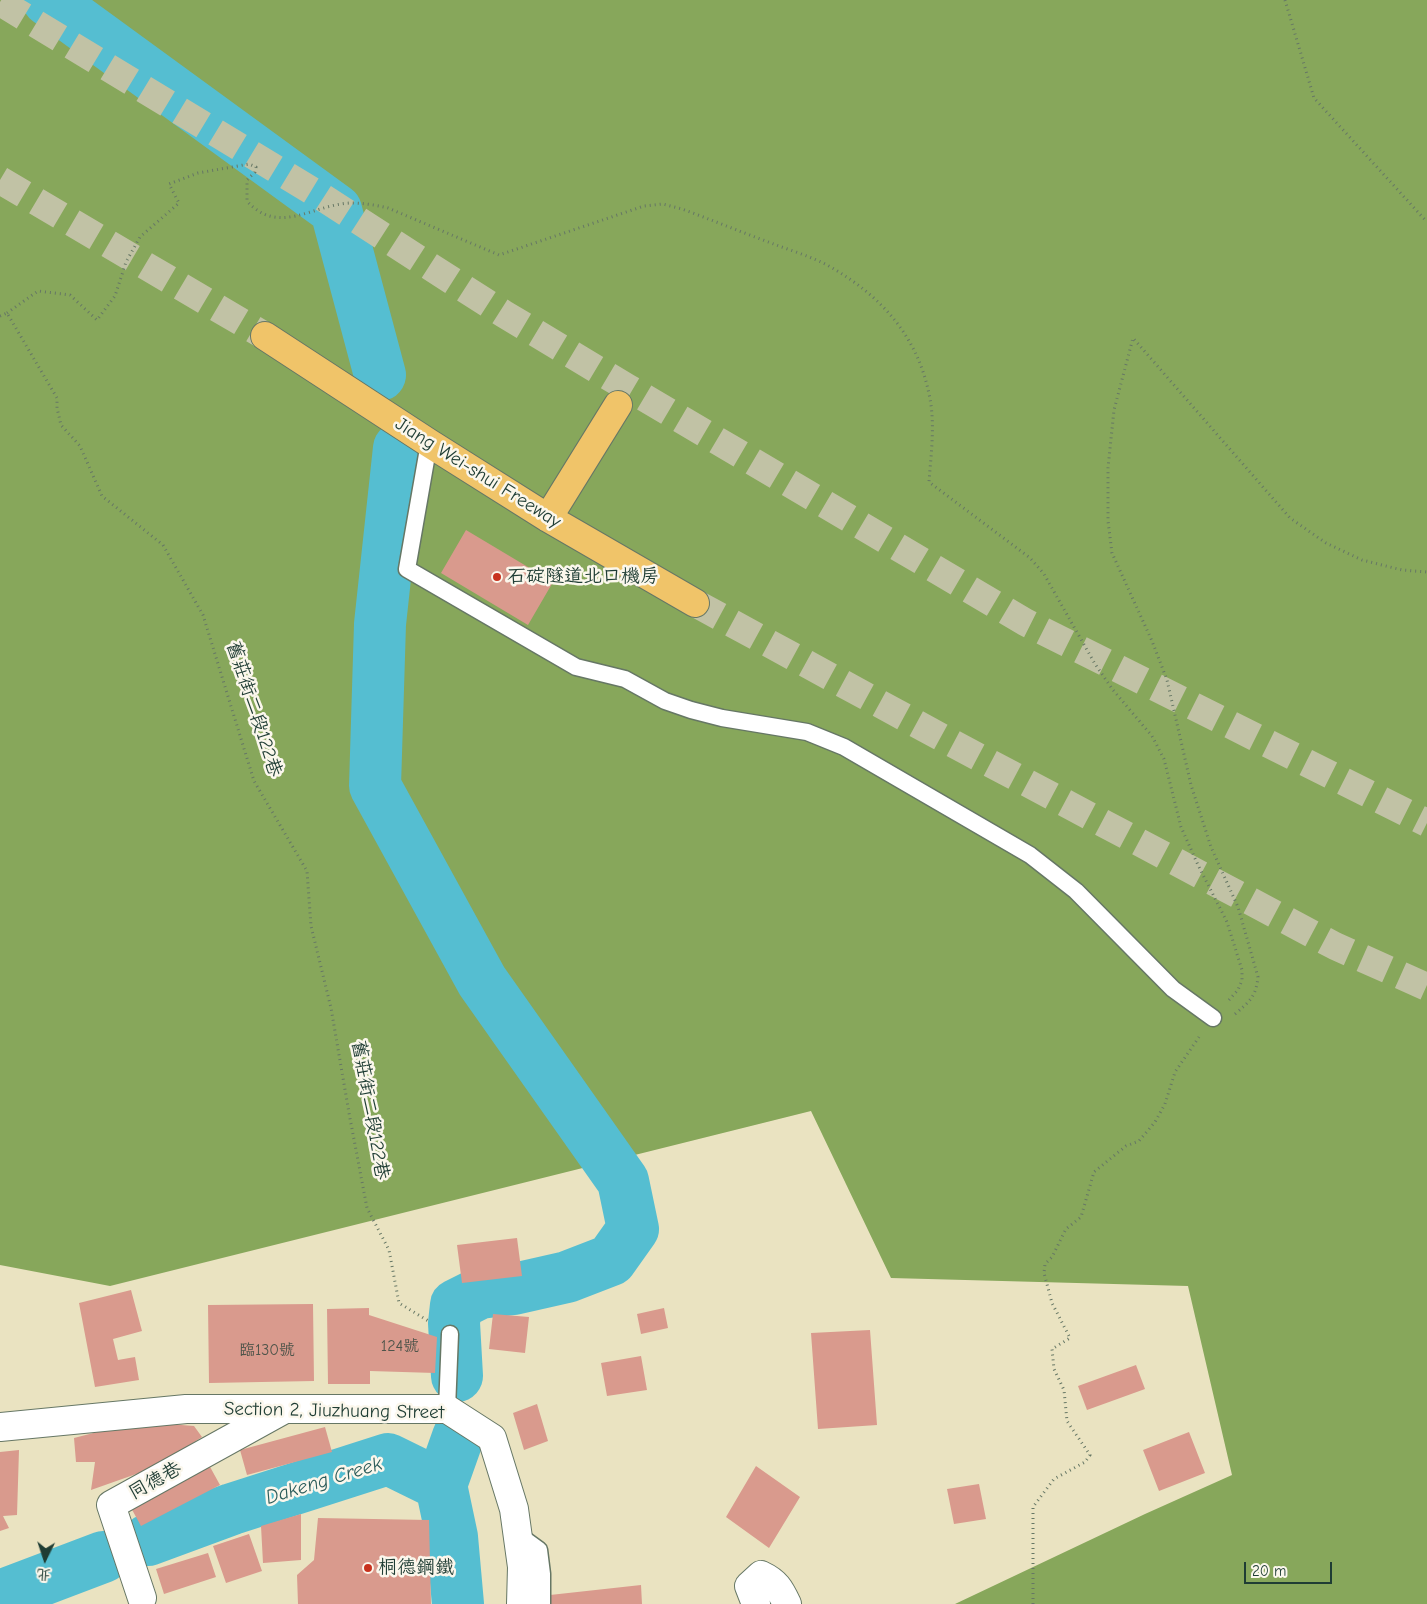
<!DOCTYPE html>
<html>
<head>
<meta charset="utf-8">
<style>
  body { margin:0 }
  #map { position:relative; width:1427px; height:1604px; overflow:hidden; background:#eae3c1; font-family:"Comic Neue","LXGW WenKai TC",sans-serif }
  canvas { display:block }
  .north { position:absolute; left:20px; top:1534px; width:50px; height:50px; -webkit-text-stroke:4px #fbf7ec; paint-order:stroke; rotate:184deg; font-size:14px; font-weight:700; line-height:20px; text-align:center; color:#1f3d34 }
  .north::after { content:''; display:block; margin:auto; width:18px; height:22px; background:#1f3d34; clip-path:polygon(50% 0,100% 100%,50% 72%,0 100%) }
  .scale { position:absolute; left:1244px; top:1562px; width:88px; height:22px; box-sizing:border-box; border:2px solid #1f3d34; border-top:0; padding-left:6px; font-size:15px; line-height:18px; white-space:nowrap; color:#1f3d34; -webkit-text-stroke:4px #fbf7ec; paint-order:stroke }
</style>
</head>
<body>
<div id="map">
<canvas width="1427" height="1604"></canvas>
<div class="north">北</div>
<div class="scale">20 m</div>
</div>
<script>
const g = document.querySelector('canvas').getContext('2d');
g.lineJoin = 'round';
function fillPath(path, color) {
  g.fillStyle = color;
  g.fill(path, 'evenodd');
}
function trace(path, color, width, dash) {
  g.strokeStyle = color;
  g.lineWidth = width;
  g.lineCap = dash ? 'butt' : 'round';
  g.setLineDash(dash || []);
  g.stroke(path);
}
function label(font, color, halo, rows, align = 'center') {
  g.font = font + ' "Comic Neue","LXGW WenKai TC",sans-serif';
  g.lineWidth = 5;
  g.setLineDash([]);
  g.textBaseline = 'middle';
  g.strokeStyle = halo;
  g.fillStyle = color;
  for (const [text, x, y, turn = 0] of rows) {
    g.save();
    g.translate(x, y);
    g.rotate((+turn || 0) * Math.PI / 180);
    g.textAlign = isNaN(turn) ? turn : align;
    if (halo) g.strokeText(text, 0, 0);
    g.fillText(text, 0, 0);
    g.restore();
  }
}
const forest = new Path2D(`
  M0,0H1427V1604H955L1145,1514L1232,1475L1188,1286L891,1278L811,1111L110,1286L0,1265Z`);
const river = new Path2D(`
  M48,0L336,210L380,375
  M399,448L380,624L375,786L482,981L623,1181L633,1229L611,1260L567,1277L514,1289L480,1293L456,1305L454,1323L457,1376
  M441,1485L458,1437
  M148,1540L232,1509L388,1459L441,1485L452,1537L458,1604
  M0,1596L103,1557`);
const building = new Path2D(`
  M466,530L553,582L528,625L441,573Z
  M517,1238L522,1276L462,1283L457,1245Z
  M131,1290L142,1331L113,1339L118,1360L135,1357L139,1380L95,1387L79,1303Z
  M313,1304L314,1381L209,1383L208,1305Z
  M369,1308V1315L437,1337L435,1373L370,1371V1384H328L327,1309Z
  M664,1308L668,1328L641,1334L637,1314Z
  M493,1314L529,1317L525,1353L489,1349Z
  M870,1330L877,1425L818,1429L811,1333Z
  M641,1356L647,1390L607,1396L601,1363Z
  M1136,1365L1145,1389L1087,1410L1078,1386Z
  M537,1404L548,1441L524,1450L513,1413Z
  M169,1424L194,1426L202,1437L156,1467L91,1490L95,1462H76L74,1438L109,1429Z
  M325,1427L332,1452L247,1475L240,1450Z
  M1189,1432L1205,1473L1159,1491L1143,1450Z
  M19,1450L17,1515L3,1516L9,1528L0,1531V1452Z
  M209,1465L220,1485L141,1526L130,1506Z
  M756,1466L800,1497L769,1548L726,1517Z
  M979,1484L986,1519L954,1524L947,1489Z
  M301,1514V1560L263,1563L261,1526Z
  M318,1518L429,1520L431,1604H298L297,1575L314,1560Z
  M249,1534L262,1571L226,1583L213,1546Z
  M208,1553L216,1577L164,1594L156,1569Z
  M641,1585L642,1604H551L550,1595Z`);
const highwayTunnel = new Path2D(`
  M0,2L322,197L504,314L628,388L1025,622L1427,823
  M0,180L265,336
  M695,603L950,742L1335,946L1427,987`);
const path = new Path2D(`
  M1285,0L1314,98L1427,222
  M7,313L38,291L70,295L97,320L115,296L126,262L140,237L179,203L169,184L198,173L249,164L256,167L255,172L247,180V201C278,236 312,205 350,203C363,203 376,205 388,208L499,255L644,206L663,204L682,209C712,220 741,232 771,243C789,250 810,256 827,265C881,295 919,337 930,399C935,425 931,455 929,482L1030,558L1044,574L1095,664L1113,690L1152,736L1164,759L1181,827L1198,865L1227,922L1242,970V980L1238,990L1228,1001
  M0,316L7,313L57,398V408L61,425L80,446L102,496L163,545L203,615L254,781L307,871L311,926L331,1008L349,1113L367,1208L389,1250L399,1303L430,1322
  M1235,1014C1249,1002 1256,997 1258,977L1238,907L1211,847L1191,785L1167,680L1152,641L1112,553L1108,521V468L1114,410L1133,338L1290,518L1326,543L1362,560L1402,570L1427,572
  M1033,1604V1507L1054,1479L1085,1462L1090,1455L1067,1421L1064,1390L1054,1369L1052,1349L1070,1338L1052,1303L1044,1273L1045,1264L1052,1257L1066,1229L1081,1217L1094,1172L1126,1146L1139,1141L1155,1122L1165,1104L1175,1072L1199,1037`);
const lane = new Path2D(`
  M429,443L407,569L576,667L625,679L665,701L691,710L722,718L807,732L844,747L1030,855L1076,891L1173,989L1213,1018
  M447,1409L450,1334
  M517,1534L539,1550L542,1574V1604`);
const street = new Path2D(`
  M0,1427L186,1409H447L492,1438L514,1509L522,1567L521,1604
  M142,1598L111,1505L283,1410
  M756,1604L749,1586L761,1575C776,1582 780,1589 787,1604`);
const highway = new Path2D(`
  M265,336L429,443L548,518L695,603
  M548,518L618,405`);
const markers = [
  [497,577,5,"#c8321e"],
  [368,1568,5,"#c8321e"]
];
const numberNames = [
  ["124號",400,1346],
  ["臨130號",267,1350]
];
const streetNames = [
  ["Jiang Wei-shui Freeway",478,473,32],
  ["舊莊街二段122巷",254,709,72],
  ["舊莊街二段122巷",370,1110,80],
  ["Section 2, Jiuzhuang Street",334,1411,1],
  ["同德巷",155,1481,-29]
];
const poiNames = [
  ["石碇隧道北口機房",507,577],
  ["桐德鋼鐵",378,1568]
];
const waterNames = [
  ["Dakeng Creek",324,1481,-17]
];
fillPath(forest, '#87a75b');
trace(river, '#55bed1', 52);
fillPath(building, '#d99a8d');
trace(highwayTunnel, '#c1c2a5', 28, [28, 14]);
trace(lane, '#667765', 19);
trace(street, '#667765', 30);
trace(highway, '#667765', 30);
trace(path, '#667765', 3, [1, 4]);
trace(lane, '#fff', 16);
trace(street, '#fff', 28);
trace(highway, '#f0c469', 28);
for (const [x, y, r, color] of markers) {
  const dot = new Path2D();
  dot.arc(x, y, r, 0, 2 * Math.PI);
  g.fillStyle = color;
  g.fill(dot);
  trace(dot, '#fbf7ec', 2);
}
label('16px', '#4e544a', null, numberNames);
label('19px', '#1f3d34', '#fbf7ec', streetNames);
label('19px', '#1f3d34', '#fbf7ec', poiNames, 'left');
label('italic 20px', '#2c5d5b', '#fbf7ec', waterNames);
</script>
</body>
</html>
